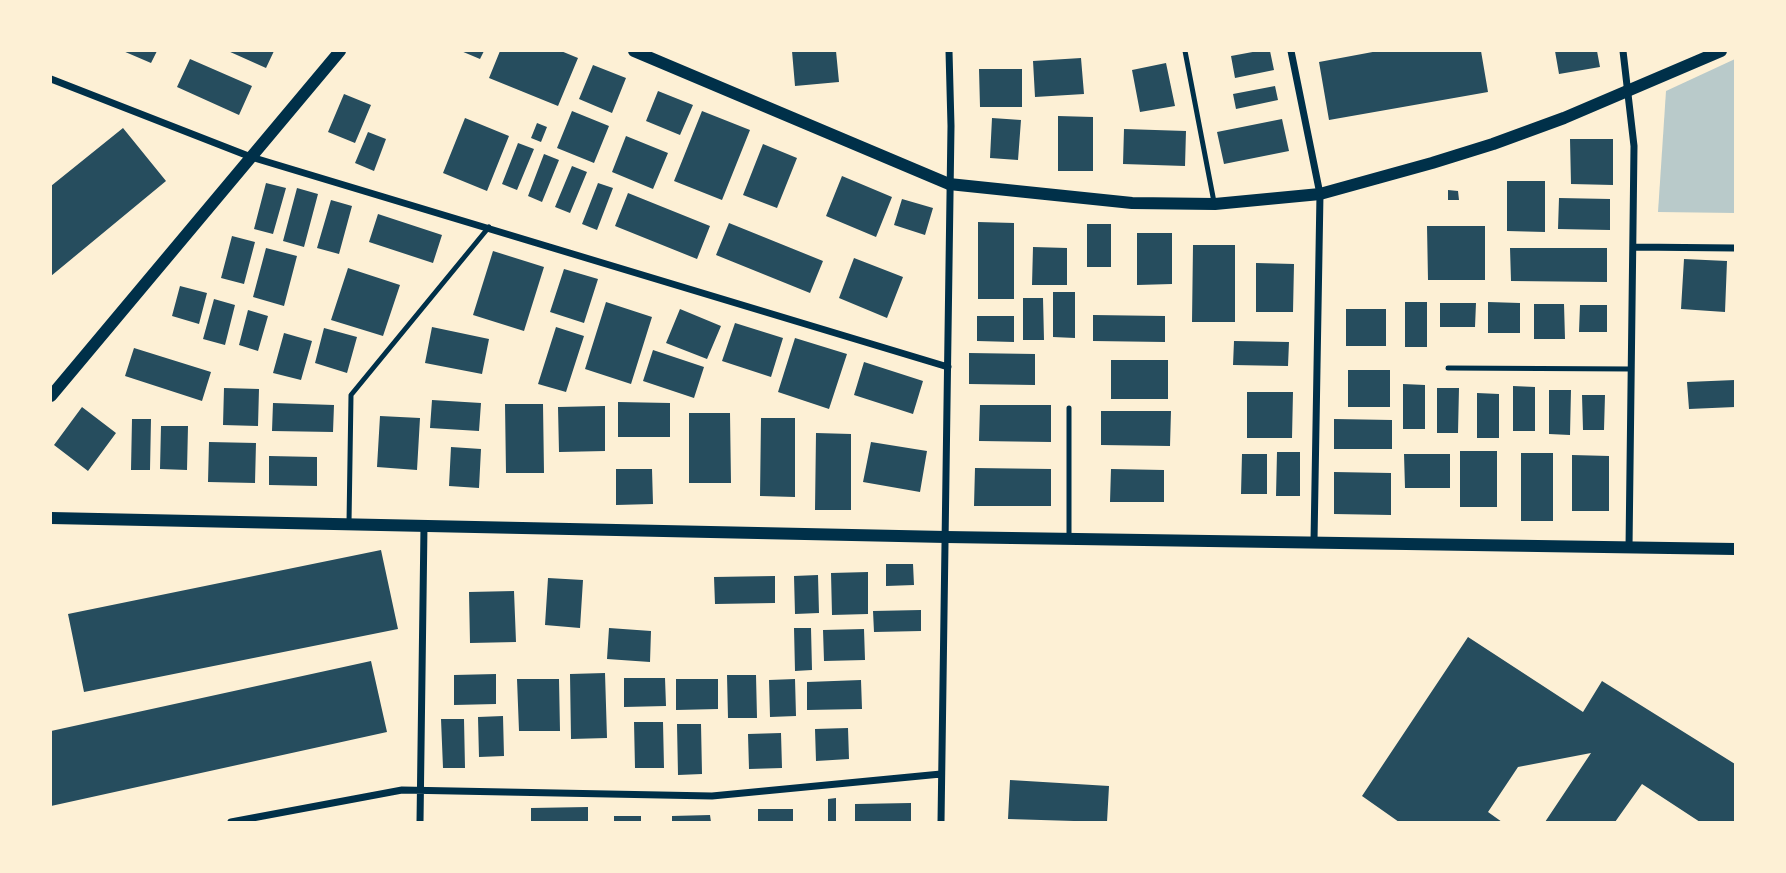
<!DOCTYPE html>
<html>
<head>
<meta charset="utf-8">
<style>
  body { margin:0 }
  #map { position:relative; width:1786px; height:873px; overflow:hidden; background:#fdf0d5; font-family:"Fira Sans Condensed",sans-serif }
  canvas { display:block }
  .frame { position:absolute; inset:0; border:52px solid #fdf0d5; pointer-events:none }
</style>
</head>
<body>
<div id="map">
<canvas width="1786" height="873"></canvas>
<div class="frame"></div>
</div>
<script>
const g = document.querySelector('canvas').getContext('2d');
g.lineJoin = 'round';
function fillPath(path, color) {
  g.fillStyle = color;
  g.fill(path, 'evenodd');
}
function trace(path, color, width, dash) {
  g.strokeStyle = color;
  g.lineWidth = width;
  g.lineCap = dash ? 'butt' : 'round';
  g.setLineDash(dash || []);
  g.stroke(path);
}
const green = new Path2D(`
  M1735,59V213L1658,212L1666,91Z`);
const building = new Path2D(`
  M123,51H157L151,63Z
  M228,51H274L266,68Z
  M461,51H484L480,59Z
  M500,51H561L578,58L558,106L489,78Z
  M792,51H836L839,82L795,86Z
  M1258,51H1270L1274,70L1235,78L1231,56Z
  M1378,51H1481L1488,92L1329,120L1319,62Z
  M1555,51H1597L1600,67L1559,74Z
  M1081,58L1084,94L1035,97L1033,61Z
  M190,59L252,86L239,115L177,87Z
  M1166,63L1175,106L1140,112L1132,70Z
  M593,65L626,78L612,113L579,99Z
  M979,69H1022V107H980Z
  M1275,86L1278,100L1236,109L1233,94Z
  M658,91L693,105L680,135L646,121Z
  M344,94L371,105L355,143L328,132Z
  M572,111L609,126L594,163L557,148Z
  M702,111L750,130L722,200L674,181Z
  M1058,116L1093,117V171H1058Z
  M465,118L509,136L487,191L443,173Z
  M992,118L1021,120L1018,160L990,158Z
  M1282,119L1289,151L1224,164L1217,132Z
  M537,123L547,127L541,142L531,138Z
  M123,128L166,181L51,276V186Z
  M1124,129L1186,131L1185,166L1123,164Z
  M368,132L386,139L374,171L355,163Z
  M626,136L668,153L653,189L612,172Z
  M1570,139H1613V185L1571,184Z
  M518,143L534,149L517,190L502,184Z
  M763,144L797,158L777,208L743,195Z
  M544,154L559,160L542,202L528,196Z
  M572,166L587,172L570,213L555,207Z
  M842,176L892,197L876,237L826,216Z
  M1507,181H1545V232L1507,231Z
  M266,183L286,188L273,234L254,229Z
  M598,183L613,188L597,230L582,224Z
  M297,188L318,194L304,247L283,241Z
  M1448,190L1458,191L1459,200H1448Z
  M628,193L710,226L697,259L615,226Z
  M1559,198L1610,199V230L1558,229Z
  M902,199L933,208L925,235L894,225Z
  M331,200L352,206L339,254L317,248Z
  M378,214L442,235L433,263L369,242Z
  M978,222L1014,223V299H978Z
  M729,223L823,261L810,293L716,255Z
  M1087,224H1111V267H1087Z
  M1427,226H1485V280H1428Z
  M1137,233H1172V284L1137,285Z
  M232,236L255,242L244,284L221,278Z
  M1193,245H1235V322H1192Z
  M1033,247L1067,248V285H1032Z
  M266,248L297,256L284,306L253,297Z
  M1510,248H1607V282L1511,281Z
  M493,251L544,267L524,331L473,315Z
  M854,258L903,277L887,318L839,298Z
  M1684,259L1727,261L1725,312L1681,309Z
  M1256,263L1294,264L1293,312H1256Z
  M348,268L400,285L383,336L331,320Z
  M564,269L598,279L584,323L550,312Z
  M180,286L207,293L199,324L172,316Z
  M1053,292H1075V338L1053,337Z
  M1023,298H1043L1044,340H1023Z
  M214,299L235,305L225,345L203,339Z
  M606,302L652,317L631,384L585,369Z
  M1405,302H1427V347H1405Z
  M1488,302L1520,303V333H1488Z
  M1440,303H1476L1475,327H1440Z
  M1534,304H1564L1565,339H1534Z
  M1580,305H1607V332H1579Z
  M680,309L721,326L707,359L666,343Z
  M1346,309H1386V346H1346Z
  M248,310L268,316L258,351L239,345Z
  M1093,315L1165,316V342L1093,341Z
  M977,316H1014V342L977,341Z
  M735,323L783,338L771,377L722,361Z
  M432,327L489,339L482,374L425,363Z
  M556,327L584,336L566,392L538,384Z
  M324,328L357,337L347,373L315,363Z
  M284,333L312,341L301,380L273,373Z
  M795,338L847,354L829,409L778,392Z
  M1234,341L1289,342L1288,366L1233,365Z
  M134,348L211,372L202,401L125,376Z
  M653,350L704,367L694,398L643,381Z
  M969,353L1035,354V385L969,384Z
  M1111,360H1168V399H1111Z
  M864,362L923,381L913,414L854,395Z
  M1348,370H1390V407H1348Z
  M1735,380V407L1689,409L1687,382Z
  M1403,384L1425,385V429H1403Z
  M1513,386L1535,387V431H1513Z
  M224,388L259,389L258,426L223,425Z
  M1437,388H1459L1458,433H1437Z
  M1549,390H1571L1570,435L1549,434Z
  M1247,392H1293L1292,438H1247Z
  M1477,393L1499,394V438H1477Z
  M1582,395H1605L1604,430H1583Z
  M432,400L481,403L479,431L430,428Z
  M618,402L670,403V437H618Z
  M273,403L334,405L333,432L272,431Z
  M505,404H543L544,473H506Z
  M980,405H1051V442L979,441Z
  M605,406V451L559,452L558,407Z
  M82,407L116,433L88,471L54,445Z
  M1101,411H1171L1170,446L1101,445Z
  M689,413H730L731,483H689Z
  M380,416L420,418L417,470L377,467Z
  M761,418H795V497L760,496Z
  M132,419H151L150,470H131Z
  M1334,419L1392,420V449H1334Z
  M161,426H188L187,470L160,469Z
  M816,433L851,434V510H815Z
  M209,442L256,443L255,483L208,482Z
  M871,442L927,451L920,492L863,482Z
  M451,447L481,449L479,488L449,486Z
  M1460,451H1497V507H1460Z
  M1277,452H1300V496H1276Z
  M1521,453H1553V521H1521Z
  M1242,454H1267V494H1241Z
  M1404,454H1450V488H1405Z
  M1572,455L1609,456V511H1572Z
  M269,456L317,457V486L269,485Z
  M975,468L1051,469V506H974Z
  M616,469H652L653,504L616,505Z
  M1111,469L1164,470V502H1110Z
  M1334,472L1391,473V515L1334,514Z
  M381,550L398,629L84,692L68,614Z
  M886,564H913L914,585L886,586Z
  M868,572V614L832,615L831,573Z
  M818,575L819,613L795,614L794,576Z
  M775,576V603L715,604L714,577Z
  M548,578L583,580L580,628L545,625Z
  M514,591L516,642L470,643L469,592Z
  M921,610V631L874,632L873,611Z
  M609,628L651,631L650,662L607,659Z
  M794,628H811L812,670L795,671Z
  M864,629L865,660L824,661L823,630Z
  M1468,637L1583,712L1602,681L1735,764V822H1700L1642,784L1615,822H1545L1591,753L1518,767L1488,812L1502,822H1399L1362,796Z
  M371,661L387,732L51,806V731Z
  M605,673L607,738L571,739L570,674Z
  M496,674V704L454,705V675Z
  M727,675H756L757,718H728Z
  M624,678H665L666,706L624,707Z
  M517,679H559L560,731H519Z
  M676,679H718V709L676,710Z
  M795,679L796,716L770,717L769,680Z
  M861,680L862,709L807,710V682Z
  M503,716L504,756L479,757L478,717Z
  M441,719H464L465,768H443Z
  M634,722H663L664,768H635Z
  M677,724H701L702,774L678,775Z
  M848,728L849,759L816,761L815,729Z
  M781,733L782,768L749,769L748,734Z
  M1010,780L1109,786L1107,822L1008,819Z
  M836,798V822H828V799Z
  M911,803V822H855V804Z
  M588,807V822H531V808Z
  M758,809H793V822H758Z
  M710,815L711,822H672V816Z
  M614,816H641V822H614Z`);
const service = new Path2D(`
  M1185,51L1214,202
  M1448,368L1631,369
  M349,523L351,395L489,227
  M1069,537V408`);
const minor = new Path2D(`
  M1291,51L1320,194L1314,541
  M1623,51L1634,146L1629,548
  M51,79L251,157L948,367
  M1633,247L1735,248
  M231,822L402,790L712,796L941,774
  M420,822L424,526
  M941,822L951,126L949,51`);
const tertiary = new Path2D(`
  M634,51L949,184L1132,203L1215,204L1320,194L1432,163L1493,144L1564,118L1721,51
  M51,396L340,51
  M51,518L946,537L1735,549`);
fillPath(green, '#b9caca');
fillPath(building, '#264d5e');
trace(service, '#003049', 5);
trace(minor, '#003049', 7);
trace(tertiary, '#003049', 12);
</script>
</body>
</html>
